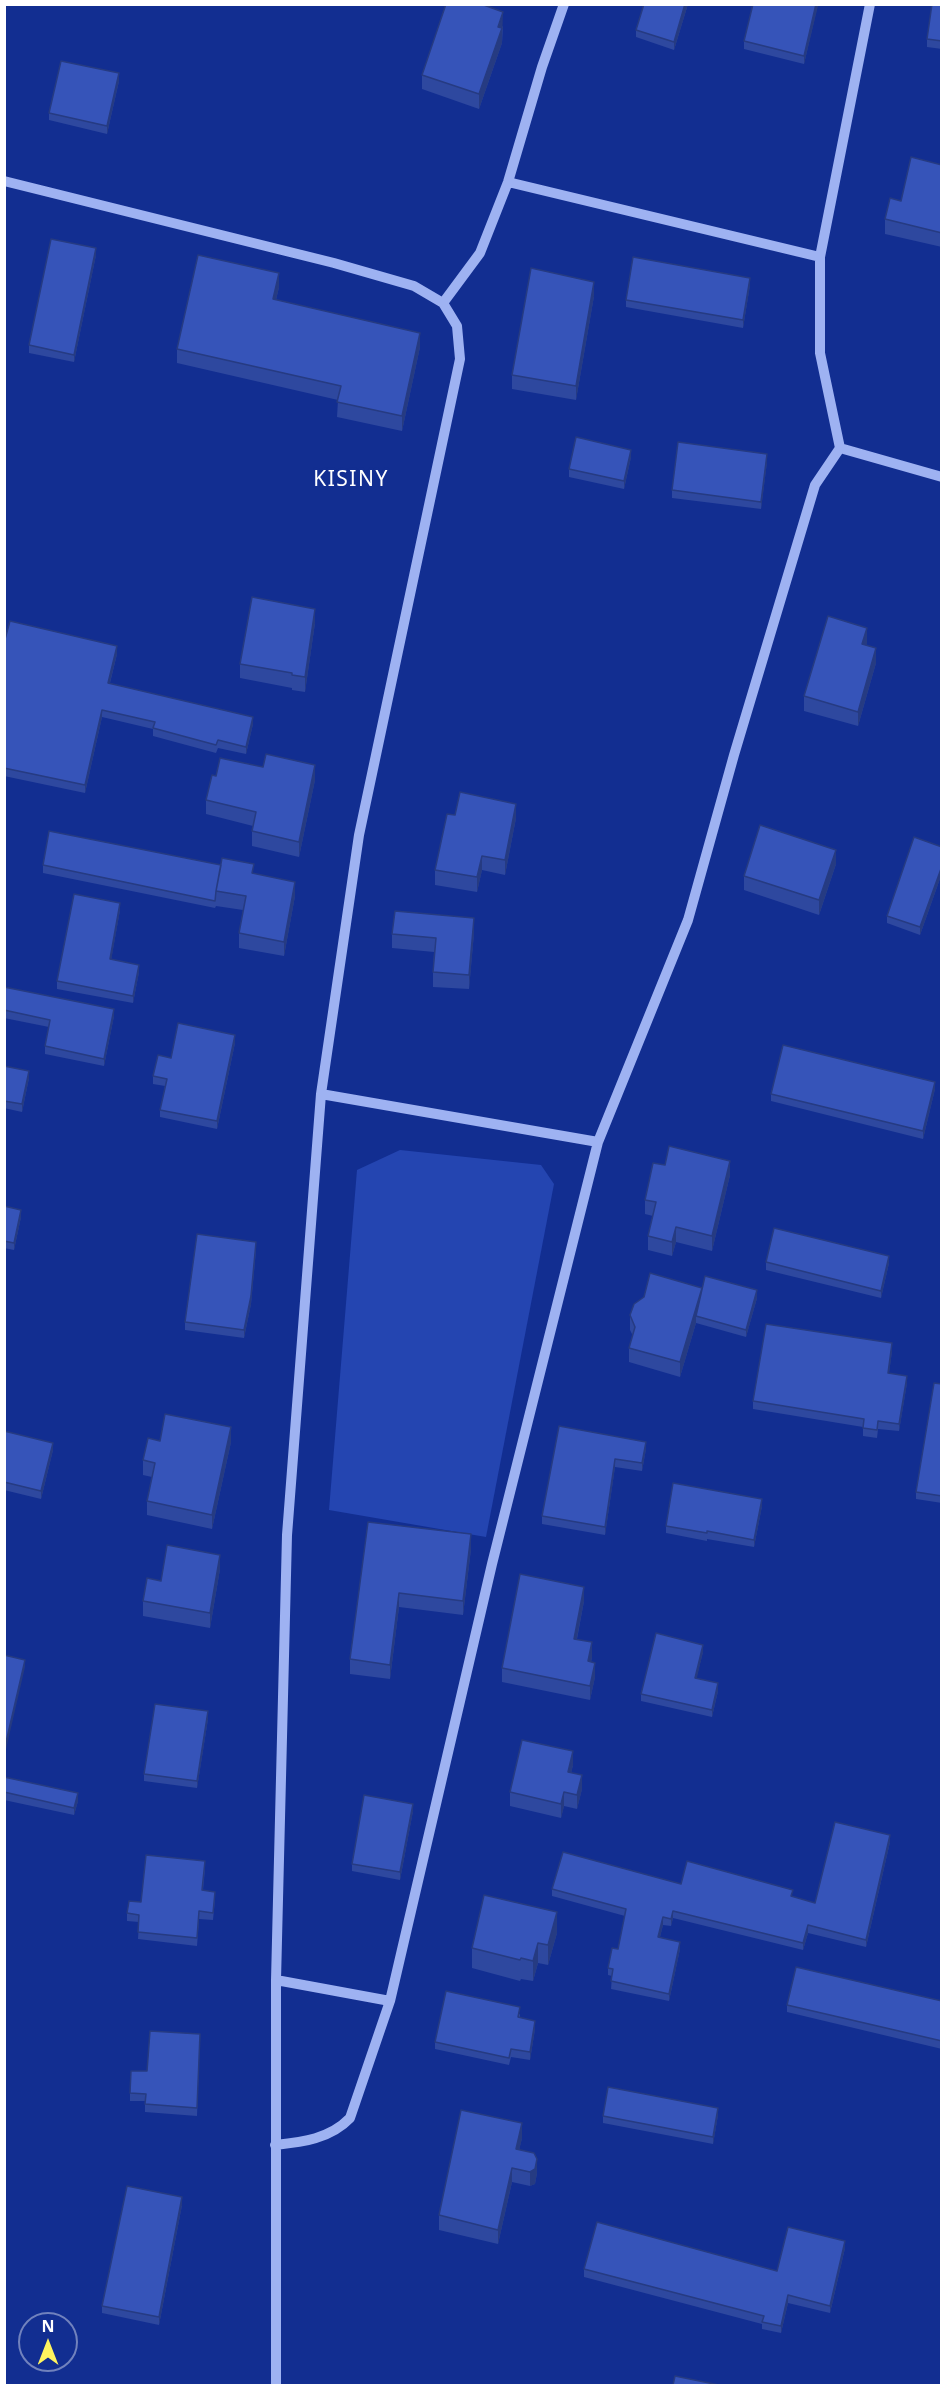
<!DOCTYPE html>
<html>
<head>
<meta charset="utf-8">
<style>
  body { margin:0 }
  #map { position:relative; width:946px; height:2390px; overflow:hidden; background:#122e91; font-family:"Noto Sans",sans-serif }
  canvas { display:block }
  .frame { position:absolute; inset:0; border:6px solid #fff; pointer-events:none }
  .north { position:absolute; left:18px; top:2312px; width:60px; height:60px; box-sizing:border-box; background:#122e91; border:2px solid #7182bd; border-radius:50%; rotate:0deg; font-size:16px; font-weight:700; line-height:24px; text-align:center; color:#fff }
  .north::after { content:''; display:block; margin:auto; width:21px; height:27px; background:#fff45f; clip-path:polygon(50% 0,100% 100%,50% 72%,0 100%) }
</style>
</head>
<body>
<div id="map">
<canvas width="946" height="2390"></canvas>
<div class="frame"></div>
<div class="north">N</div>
</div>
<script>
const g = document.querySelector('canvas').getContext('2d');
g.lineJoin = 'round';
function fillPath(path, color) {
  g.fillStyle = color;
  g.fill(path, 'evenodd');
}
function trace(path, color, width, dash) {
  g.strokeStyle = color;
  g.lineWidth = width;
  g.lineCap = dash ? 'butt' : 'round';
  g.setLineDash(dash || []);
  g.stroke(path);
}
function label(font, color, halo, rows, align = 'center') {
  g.font = font + ' "Noto Sans",sans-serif';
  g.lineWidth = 4.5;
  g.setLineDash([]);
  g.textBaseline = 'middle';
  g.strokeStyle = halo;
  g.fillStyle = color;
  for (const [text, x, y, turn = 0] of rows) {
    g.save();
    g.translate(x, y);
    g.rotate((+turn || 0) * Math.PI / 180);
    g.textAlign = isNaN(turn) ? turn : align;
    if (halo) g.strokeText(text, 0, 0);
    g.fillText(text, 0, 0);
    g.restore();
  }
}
const green = new Path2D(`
  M400,1150L541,1165L554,1184L486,1537L329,1510L357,1170Z`);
const minor = new Path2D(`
  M4,181L334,263L414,286L443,303L457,326L460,359L359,835L321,1094L287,1535L276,1980V2386
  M508,182L820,257L870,4
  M443,303L480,253L508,182L542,67L564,4
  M840,448L942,477
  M321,1094L598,1142
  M276,1980L390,2001
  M275,2145C302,2142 330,2139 350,2118L390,2001L492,1564L598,1142L688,920L734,755L815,485L840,448L820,353V257`);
const wall = new Path2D(`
  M484,4V6L503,27L502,43L479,109L422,89V75Z
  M688,4L674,50L636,37V30Z
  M818,4L804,64L744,49V41Z
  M942,4V49L927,47V39Z
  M119,81L107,134L49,120V113Z
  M942,165V247L885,234V219L901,201Z
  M96,255L74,362L29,353V345Z
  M750,285L743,328L626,307V300Z
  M279,287L276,300L420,347L402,431L337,417L338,400L177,363V349Z
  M594,296L576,400L512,389V375Z
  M631,457L624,489L569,477V469Z
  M767,462L761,509L672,498V490Z
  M315,623L305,692L292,690V688L240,678V664Z
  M4,643L117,654L110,683L253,724L246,754L218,748L216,753L153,736V729L102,717L85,793L4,776Z
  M867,643L866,645L876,663L858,726L804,711V696Z
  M216,776L315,780L299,857L252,846V831L253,826L206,814V800Z
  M455,815L516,818L505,875L482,870L477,892L435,885V870Z
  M942,847V873L920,935L887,923V916Z
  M836,864L819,915L744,890V876Z
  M43,865L254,874L295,896L284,956L239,948V933L243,910L216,906L215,908L43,873Z
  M120,910L111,960L139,972L133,1003L57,989V981Z
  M474,933L469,989L433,987V972L434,952L392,948V934Z
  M4,987L114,1016L104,1066L45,1054V1046L49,1027L4,1018Z
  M235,1043L217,1129L160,1117V1110L165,1086L153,1084V1076L171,1058Z
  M4,1066L29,1078L22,1112L4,1108Z
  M935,1089L923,1139L771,1101V1094Z
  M665,1165L730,1175L712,1251L676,1242L672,1256L648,1250V1236L653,1216L645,1214V1200Z
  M4,1206L21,1217L14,1250L4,1248Z
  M256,1250L251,1304L244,1338L185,1330V1322Z
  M766,1262L889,1263L881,1298L766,1270Z
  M702,1288L757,1298L746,1337L696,1323L680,1377L629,1362V1348L633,1336L630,1330V1315Z
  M892,1351L889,1373L907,1383L899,1431L878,1429L877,1438L863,1436V1427L753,1409V1401Z
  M942,1384V1503L916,1499V1492Z
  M559,1426L646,1449L642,1471L615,1467L605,1535L542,1524V1516Z
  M4,1431L53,1450L41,1499L4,1490Z
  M160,1441L231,1442L212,1529L147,1515V1501L152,1477L143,1475V1460Z
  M762,1506L754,1547L707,1539V1541L666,1533V1526Z
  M368,1522L471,1549L463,1615L399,1607L390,1679L350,1674V1659Z
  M220,1569L210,1628L143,1616V1601L161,1581Z
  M584,1601L577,1639L592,1657L591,1662L595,1677L590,1700L502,1682V1668Z
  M703,1652L696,1679L718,1691L712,1717L641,1701V1694Z
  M208,1719L197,1788L144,1781V1774Z
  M573,1765L571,1773L582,1789L577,1809L564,1806L561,1818L510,1806V1792Z
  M4,1777L78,1801L74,1815L4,1800Z
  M413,1811L400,1880L352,1871V1864Z
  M890,1842L866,1947L808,1933L803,1950L673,1918L671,1926L663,1925L660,1937L680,1949L669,2001L611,1989L612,1976L608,1975V1968L618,1949L625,1916L552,1896V1889L681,1884L793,1897L815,1903Z
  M205,1869L203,1890L215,1899L213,1920L199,1919L197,1946L138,1939L139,1922L127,1921V1913L141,1902Z
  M557,1933L548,1965L538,1963L533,1981L521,1979L520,1981L472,1968V1948Z
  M942,2001V2049L787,2012V2005Z
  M520,2014V2017L535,2029L530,2060L511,2057L509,2065L435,2049V2042Z
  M200,2034L197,2116L145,2112V2101H130V2093L147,2071Z
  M718,2115L713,2144L603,2123V2116Z
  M522,2138L519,2150L537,2173L535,2184L530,2186L512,2182L498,2244L439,2230V2215Z
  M182,2205L159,2325L102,2313V2306Z
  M845,2248L830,2313L788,2303L781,2333L762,2329V2324L584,2277V2269L777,2271Z`);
const shadedWall = new Path2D(`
  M685,4H688L674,50V42Z
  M816,4H818V6L804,64V56Z
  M503,12L502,43L479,109V94Z
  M119,73V81L107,134V126Z
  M96,248V255L74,362V355Z
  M279,273V287L273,313V299Z
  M750,278V285L743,328V320Z
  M594,282V296L576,400V386Z
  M420,333V347L402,431V416Z
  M631,450V457L624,489V481Z
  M767,454V462L761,509V502Z
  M315,609V623L305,692V677Z
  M867,628V643L862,658V644Z
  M117,646V654L108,690V683Z
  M876,648V663L858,726V712Z
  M102,710V717L85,793V785Z
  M253,717V724L246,754V747Z
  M315,765V780L299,857V842Z
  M516,804V818L505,875V860Z
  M836,850V864L819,915V900Z
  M482,856V870L477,892V877Z
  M942,866V873L920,935V927Z
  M295,882V896L284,956V942Z
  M120,903V910L110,967V959Z
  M474,918V933L469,989V975Z
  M139,965V972L133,1003V996Z
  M114,1009V1016L104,1066V1059Z
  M235,1035V1043L217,1129V1121Z
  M29,1071V1078L22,1112V1104Z
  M935,1082V1089L923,1139V1131Z
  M730,1161V1175L712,1251V1236Z
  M21,1210V1217L14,1250V1243Z
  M676,1227V1242L672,1256V1242Z
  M256,1242L251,1304L244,1338V1330Z
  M889,1256V1263L881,1298V1291Z
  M702,1288L698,1316H696V1323L680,1377V1362Z
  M757,1290V1298L746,1337V1330Z
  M892,1343V1351L888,1381V1373Z
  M907,1376V1383L899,1431V1424Z
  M231,1427V1442L212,1529V1515Z
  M646,1442V1449L642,1471V1463Z
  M53,1443V1450L41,1499V1491Z
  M615,1459V1467L605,1535V1527Z
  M762,1499V1506L754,1547V1540Z
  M471,1534V1549L463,1615V1601Z
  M220,1555V1569L210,1628V1613Z
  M584,1587V1601L574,1653V1639Z
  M399,1593V1607L390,1679V1665Z
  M592,1642V1657L588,1676V1661Z
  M703,1645V1652L695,1686V1678Z
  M25,1660V1667L4,1758V1751Z
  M595,1663V1677L590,1700V1686Z
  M718,1683V1691L712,1717V1710Z
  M208,1711V1719L197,1788V1781Z
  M573,1751V1765L568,1786V1772Z
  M582,1775V1789L577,1809V1795Z
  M564,1792V1806L561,1818V1804Z
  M78,1793V1801L74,1815V1808Z
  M413,1804V1811L400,1880V1872Z
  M890,1835V1842L866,1947V1940Z
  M673,1911V1918L671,1926V1919Z
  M557,1912V1933L548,1965V1945Z
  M663,1917V1925L658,1945V1937Z
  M808,1925V1933L803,1950V1943Z
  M680,1942V1949L669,2001V1994Z
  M538,1943V1963L533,1981V1961Z
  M535,2021V2029L530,2060V2052Z
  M718,2108V2115L713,2144V2137Z
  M522,2123V2138L516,2164V2149Z
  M537,2159V2173L535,2184L530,2186V2172Z
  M512,2168V2182L498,2244V2230Z
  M182,2197V2205L159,2325V2317Z
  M845,2241V2248L830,2313V2306Z
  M788,2295V2303L781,2333V2326Z`);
const building = new Path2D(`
  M446,4H481L503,12L498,27L502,28L479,94L422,75Z
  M644,4H685L674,42L636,30Z
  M753,4H816L804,56L744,41Z
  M932,4H942V41L927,39Z
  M61,61L119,73L107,126L49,113Z
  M911,157L942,165V233L885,219L890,198L901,201Z
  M51,239L96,248L74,355L29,345Z
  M198,255L279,273L273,299L420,333L402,416L337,402L341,386L177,349Z
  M633,257L750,278L743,320L626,300Z
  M531,268L594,282L576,386L512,375Z
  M576,437L631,450L624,481L569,469Z
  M678,442L767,454L761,502L672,490Z
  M252,597L315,609L305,677L292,675V673L240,664Z
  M828,616L867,628L862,644L876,648L858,712L804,696Z
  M10,621L117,646L108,683L253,717L246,747L218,740L216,745L153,728L155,722L102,710L85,785L4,768V643Z
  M266,754L315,765L299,842L252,831L256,812L206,800L212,775L216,776L220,758L263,767Z
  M460,792L516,804L505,860L482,856L477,877L435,870L447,814L455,815Z
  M760,825L836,850L819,900L744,876Z
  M49,831L221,865L216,891L215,901L43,865Z
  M914,837L942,847V866L920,927L887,916Z
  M222,858L254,864L252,873L295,882L284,942L239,933L246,896L216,891Z
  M74,894L120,903L110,959L139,965L133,996L57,981Z
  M395,911L474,918L469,975L433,972L436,938L392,934Z
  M4,987L114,1009L104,1059L45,1046L50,1020L4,1010Z
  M178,1023L235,1035L217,1121L160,1110L167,1079L153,1076L158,1055L171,1058Z
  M783,1045L935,1082L923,1131L771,1094Z
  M4,1066L29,1071L22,1104L4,1101Z
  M669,1146L730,1161L712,1236L676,1227L672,1242L648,1236L656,1202L645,1200L653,1163L665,1165Z
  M4,1206L21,1210L14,1243L4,1241Z
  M774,1228L889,1256L881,1291L766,1262Z
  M197,1234L256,1242L251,1296L244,1330L185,1322Z
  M650,1273L702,1288L680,1362L629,1348L635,1327L630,1315L634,1304L644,1297Z
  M705,1276L757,1290L746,1330L696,1316Z
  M766,1324L892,1343L888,1373L907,1376L899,1424L878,1421L877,1430L863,1428L864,1419L753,1401Z
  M934,1383L942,1384V1496L916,1492Z
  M165,1414L231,1427L212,1515L147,1501L155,1463L143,1460L148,1438L160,1441Z
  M559,1426L646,1442L642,1463L615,1459L605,1527L542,1516Z
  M4,1431L53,1443L41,1491L4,1482Z
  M673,1483L762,1499L754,1540L707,1531V1533L666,1526Z
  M368,1522L471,1534L463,1601L399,1593L390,1665L350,1659Z
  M167,1545L220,1555L210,1613L143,1601L147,1578L161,1581Z
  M520,1574L584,1587L574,1639L592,1642L588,1661L595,1663L590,1686L502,1668Z
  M656,1633L703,1645L695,1678L718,1683L712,1710L641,1694Z
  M4,1655L25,1660L4,1751Z
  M155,1704L208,1711L197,1781L144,1774Z
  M522,1740L573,1751L568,1772L582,1775L577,1795L564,1792L561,1804L510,1792Z
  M4,1777L78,1793L74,1808L4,1792Z
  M364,1795L413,1804L400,1872L352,1864Z
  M835,1822L890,1835L866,1940L808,1925L803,1943L673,1911L671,1919L663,1917L658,1937L680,1942L669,1994L611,1981L613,1969L608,1968L612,1948L618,1949L626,1909L552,1889L563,1852L681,1884L687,1861L793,1890L791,1896L815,1903Z
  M146,1855L205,1861L202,1890L215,1892L213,1913L199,1911L197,1938L138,1932L139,1915L127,1913L129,1901L141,1902Z
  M484,1895L557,1912L548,1945L538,1943L533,1961L521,1958L520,1960L472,1948Z
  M796,1967L942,2001V2041L787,2005Z
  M446,1991L520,2007L518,2017L535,2021L530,2052L511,2049L509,2058L435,2042Z
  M150,2031L200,2034L197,2108L145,2104L146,2094L130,2093L131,2071H147Z
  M608,2087L718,2108L713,2137L603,2116Z
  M461,2110L522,2123L516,2149L534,2153L537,2159L535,2169L530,2172L512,2168L498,2230L439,2215Z
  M127,2186L182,2197L159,2317L102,2306Z
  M597,2222L777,2271L788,2227L845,2241L830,2306L788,2295L781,2326L762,2322L764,2316L584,2269Z
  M675,2376L719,2385H673Z`);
const quarterNames = [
  ["KISINY",351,480]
];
fillPath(green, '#2445b1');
trace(minor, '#9eb2f2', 10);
fillPath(wall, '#2e489f');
fillPath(shadedWall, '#263b82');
fillPath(building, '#3654b9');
trace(building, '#263b82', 1.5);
g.letterSpacing = '1.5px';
label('21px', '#fff', '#122e91', quarterNames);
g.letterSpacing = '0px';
</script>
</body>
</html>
